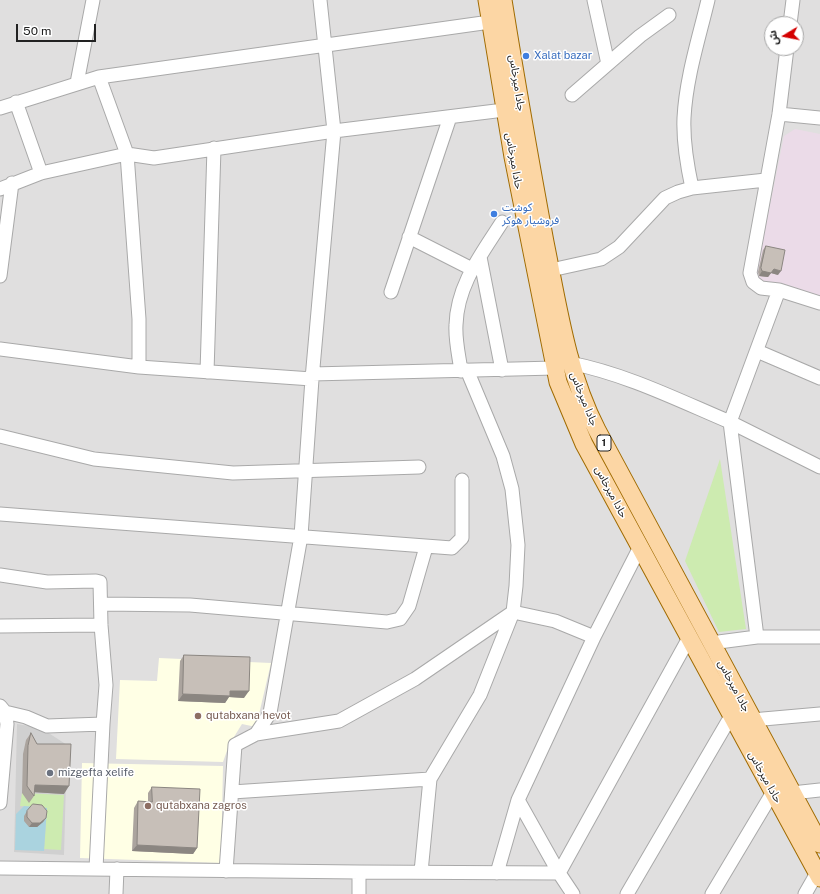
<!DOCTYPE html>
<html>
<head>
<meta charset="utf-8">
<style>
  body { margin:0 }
  #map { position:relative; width:820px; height:894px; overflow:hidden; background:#f2efe9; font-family:"Public Sans","Noto Sans Arabic",sans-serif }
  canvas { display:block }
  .north { position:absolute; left:764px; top:16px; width:40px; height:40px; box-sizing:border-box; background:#fff; border:1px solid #a7a7a7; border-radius:50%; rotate:260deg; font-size:11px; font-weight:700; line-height:16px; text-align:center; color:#222 }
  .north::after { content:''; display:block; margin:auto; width:14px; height:18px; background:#d40000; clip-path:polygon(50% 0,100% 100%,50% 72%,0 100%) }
  .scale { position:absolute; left:16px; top:24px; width:80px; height:18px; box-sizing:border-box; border:2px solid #222; border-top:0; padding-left:5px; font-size:12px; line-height:14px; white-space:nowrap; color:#222; -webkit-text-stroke:3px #fff; paint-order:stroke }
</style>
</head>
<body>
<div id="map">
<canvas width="820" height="894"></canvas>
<div class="north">ش</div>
<div class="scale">50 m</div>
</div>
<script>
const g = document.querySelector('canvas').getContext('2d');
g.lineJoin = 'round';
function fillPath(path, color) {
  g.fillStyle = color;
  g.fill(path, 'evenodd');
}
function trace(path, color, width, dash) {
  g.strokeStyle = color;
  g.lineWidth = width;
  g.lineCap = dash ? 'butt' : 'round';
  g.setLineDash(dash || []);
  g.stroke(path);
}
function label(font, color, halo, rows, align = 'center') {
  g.font = font + ' "Public Sans","Noto Sans Arabic",sans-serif';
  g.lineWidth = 3;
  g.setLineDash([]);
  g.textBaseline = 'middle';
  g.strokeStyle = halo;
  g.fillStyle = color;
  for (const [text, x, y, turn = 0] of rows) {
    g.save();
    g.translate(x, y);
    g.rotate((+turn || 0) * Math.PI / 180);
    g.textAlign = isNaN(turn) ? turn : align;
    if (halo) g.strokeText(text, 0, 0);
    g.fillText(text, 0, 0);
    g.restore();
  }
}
const residential = new Path2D(`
  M0,0H820V894H0ZM772,24H796V48H772Z`);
const industrial = new Path2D(`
  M795,129L820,134V296L755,279L784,136Z`);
const education = new Path2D(`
  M159,658L271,663L256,727L242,724L229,745L223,762L116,759L120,680L157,681Z
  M82,763L223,766L221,863L80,858Z`);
const religious = new Path2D(`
  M17,724L41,728L67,745L64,855L14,852Z`);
const grass = new Path2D(`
  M720,459L746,629L719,632L685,561Z
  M22,793L64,795L61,850L44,849L47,808L20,806Z`);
const water = new Path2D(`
  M24,806L47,808L44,851L15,850L16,814Z`);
const minor = new Path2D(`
  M594,0L608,64
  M790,24L793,0
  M787,48L779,114L750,273L753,282L761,288L779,290L820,303
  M99,77L127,154L139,319V367
  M77,83L93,0
  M572,95L640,36L669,15
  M16,102L41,173
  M0,108L99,77L490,22
  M779,114L820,118
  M692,188C687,165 683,141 684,118C686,78 699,38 708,0
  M0,189L41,173L127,154L154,158L334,131L504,110
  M409,237L472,269
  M480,257L502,370
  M551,270L601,259L619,247L665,198L678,192L692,188L766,180
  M0,276L12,183
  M391,292L450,117
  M0,349L139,367L312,379
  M757,351L820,378
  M570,363C626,374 678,400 730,422L779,290
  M461,371C459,356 455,340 456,325C457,285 481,255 502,222
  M207,372L214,148
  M312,374L555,368
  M0,436L94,459L233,473L419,467
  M0,514L452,548L462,538V480
  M0,575L47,582L96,581L100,582L101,625L106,685L103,724L96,869
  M101,604L190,605L387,622L400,619L409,606L426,547
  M0,626L101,625
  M757,637L730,422L820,467
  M711,643L757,637H820
  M0,706L5,712L7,724L0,803
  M5,712L26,717L47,726L103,724
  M752,720L820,714
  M256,734L339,721L415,679L513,612L555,621L594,637
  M232,792L430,779
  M792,793L820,790
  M0,868L359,872L559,873L689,638
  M226,871L235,745L256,734L270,713L301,536L312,379L334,131L320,0
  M421,872L430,779L480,695L513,612L516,586L518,545L512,489L503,456L467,370
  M497,873L518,800
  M116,894L117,869
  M359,894V872
  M573,894L559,873L518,800L594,637L640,547
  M627,894L731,716
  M712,894L773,792
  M805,894L817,873`);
const major = new Path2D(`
  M487,0L513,157L558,382L584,444L820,878
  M503,0C516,81 530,161 545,242C558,306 567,372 597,430L820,844`);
const wall = new Path2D(`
  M766,246L778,275L771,273L768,277L759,276L758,272L763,250Z
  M184,655L244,698L229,697L225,703L178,701L180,661Z
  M31,733L37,744L64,794L34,792V796L29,803L22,793L23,754L26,740Z
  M152,787L197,848L193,854L132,851L134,808L138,801L148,802V793Z
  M27,811L46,818L43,822L37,827H29L24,821V816Z`);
const shadedWall = new Path2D(`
  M774,269L781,271L778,275L771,273L768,277L759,276L762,271Z
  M230,691H249L244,698L229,697L225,703L178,701L183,694Z
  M35,785L69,786L64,794L31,792Z
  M46,818L43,822L37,827H29L32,823Z
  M137,845L197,848L193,854L132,851Z`);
const building = new Path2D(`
  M766,246L785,250L781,271L774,269L771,273L762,271L761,268Z
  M184,655L250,657L249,691H230V696L183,694Z
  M31,733L37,744H71L69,786L35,785L34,796L27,786L28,746Z
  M152,787L200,789L197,848L137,845L138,801L152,802Z
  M33,804L42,805L47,811L46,818L40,823H32L27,817V811Z`);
const markers = [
  [526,56,4,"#3f7fe0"],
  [494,214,4,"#3f7fe0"],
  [198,716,4,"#8d6e63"],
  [50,773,4,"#6b7280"],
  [148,806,4,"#8d6e63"]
];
const shields = [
  [604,443,14]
];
const shieldNames = [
  ["1",604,443]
];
const shopNames = [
  ["Xalat bazar",534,56],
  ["كوشت",502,208],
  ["فروشيار هوكر",502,221]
];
const streetNames = [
  ["جادا ميرخاس",517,83,81],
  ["حادا ميرخاس",514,161,80],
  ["جادا ميرخاس",584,399,68],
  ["حادا ميرخاس",611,492,62],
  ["جادا ميرخاس",734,686,62],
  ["حادا ميرخاس",765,777,61]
];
const educationNames = [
  ["qutabxana hevot",206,716],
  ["qutabxana zagros",156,806]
];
const worshipNames = [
  ["mizgefta xelife",58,773]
];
fillPath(residential, '#e0dfdf');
fillPath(industrial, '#ebdbe8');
fillPath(education, '#ffffe5');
fillPath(religious, '#d0d0d0');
fillPath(grass, '#cdebb0');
fillPath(water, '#aad3df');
trace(minor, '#a9a9a9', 15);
trace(major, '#a06b00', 19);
trace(minor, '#fff', 13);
trace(major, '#fcd6a4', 17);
fillPath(wall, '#aba49e');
fillPath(shadedWall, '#8b8681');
fillPath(building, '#c7bfb8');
trace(building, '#8b8681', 1);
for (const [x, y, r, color] of markers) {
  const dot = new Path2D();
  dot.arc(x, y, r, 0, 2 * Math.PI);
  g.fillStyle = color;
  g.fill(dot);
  trace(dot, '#fff', 1.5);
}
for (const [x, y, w] of shields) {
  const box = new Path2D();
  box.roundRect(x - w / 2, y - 8, w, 16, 3);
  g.fillStyle = '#fff';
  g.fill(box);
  trace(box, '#222', 1);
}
label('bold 10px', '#222', null, shieldNames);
label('11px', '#366cbe', '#fff', shopNames, 'left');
label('11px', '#222', '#fff', streetNames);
label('11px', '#785e54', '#fff', educationNames, 'left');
label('11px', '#5b616d', '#fff', worshipNames, 'left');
</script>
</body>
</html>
